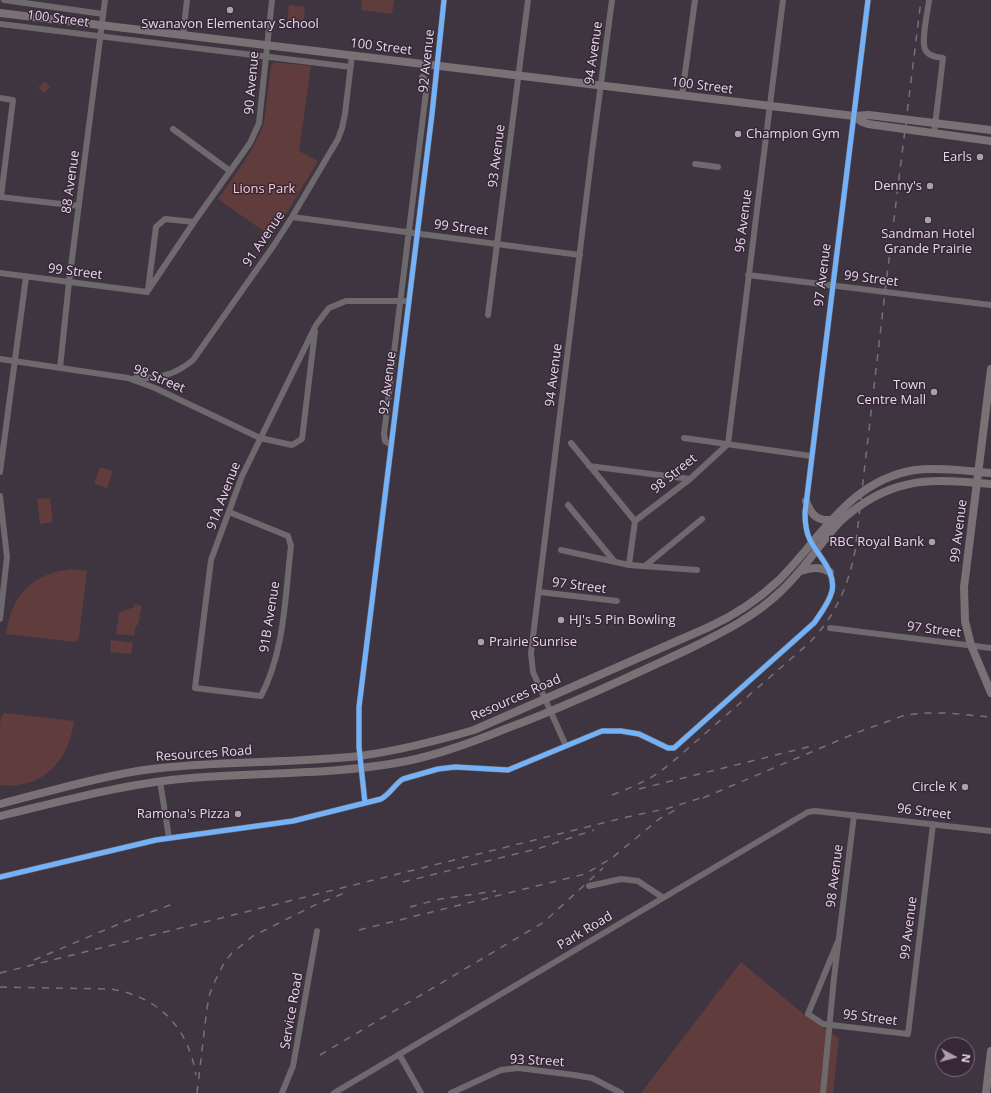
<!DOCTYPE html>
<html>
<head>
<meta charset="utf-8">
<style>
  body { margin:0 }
  #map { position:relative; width:991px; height:1093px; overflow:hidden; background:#3e3540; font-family:"Open Sans",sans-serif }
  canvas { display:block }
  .north { position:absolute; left:935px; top:1037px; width:40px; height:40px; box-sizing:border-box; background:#372739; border:1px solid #7c6e7e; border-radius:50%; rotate:97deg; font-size:11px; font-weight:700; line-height:16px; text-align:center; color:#e4d9e5 }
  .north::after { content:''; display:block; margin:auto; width:14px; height:18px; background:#aaa0ab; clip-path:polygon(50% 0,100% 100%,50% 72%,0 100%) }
</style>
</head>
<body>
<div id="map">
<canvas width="991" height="1093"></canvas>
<div class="north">N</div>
</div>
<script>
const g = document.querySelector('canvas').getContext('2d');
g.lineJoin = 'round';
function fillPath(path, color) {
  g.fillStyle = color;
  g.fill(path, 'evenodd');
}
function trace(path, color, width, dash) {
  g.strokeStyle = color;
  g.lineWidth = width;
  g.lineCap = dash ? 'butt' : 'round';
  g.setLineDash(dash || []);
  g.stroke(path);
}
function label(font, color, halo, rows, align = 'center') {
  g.font = font + ' "Open Sans",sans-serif';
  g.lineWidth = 3;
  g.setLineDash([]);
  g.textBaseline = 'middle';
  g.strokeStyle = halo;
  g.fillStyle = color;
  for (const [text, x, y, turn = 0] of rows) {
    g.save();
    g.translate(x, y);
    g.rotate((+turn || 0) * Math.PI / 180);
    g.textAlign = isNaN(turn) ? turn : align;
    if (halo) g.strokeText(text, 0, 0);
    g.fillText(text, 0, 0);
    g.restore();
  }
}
const green = new Path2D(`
  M362,0H394L392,14L361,10Z
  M289,5L305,7L303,27L287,24Z
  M274,62L311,66L299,151L318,161L285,216L272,237L218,199C235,175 254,151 264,123L271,66Z
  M45,81L50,87L44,93L38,88Z
  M100,467L113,471L107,488L94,484Z
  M50,498L53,522L40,524L37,499Z
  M72,569L87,571L79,638L75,642L6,634C11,595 33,573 72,569Z
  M135,604L142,606L138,625H136L134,636L116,634L119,613L134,607Z
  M111,640L133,643L131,654L110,652Z
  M5,713L74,721C69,761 42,790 0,785V727L1,716Z
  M741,962L807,1017L839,1038L833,1093H641Z`);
const minor = new Path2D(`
  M4,0L103,14
  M929,0C928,11 920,43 926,51C930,57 937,57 943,58L934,134
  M0,24L351,67
  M183,35L187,0
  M682,95L695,0
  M0,98L13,100L1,197
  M173,129L230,171
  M695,164L718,167
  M0,197L79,206
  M292,217L580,255
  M0,273L147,292
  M748,275L991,305
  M148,290L156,227L165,219L194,222
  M147,292L194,222L250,143L259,123L272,0
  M488,315L528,0
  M0,359L128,378L155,388L260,438L292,445L302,439L315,331
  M60,368L69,282L105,0
  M135,378C158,379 175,375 193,360L274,245L292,217L338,139L342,128L345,114L352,55
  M684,438L811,456
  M571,443L635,521L629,565
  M728,444L783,0
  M391,445L385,441L384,434L427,84L426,80L422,77
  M589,466L690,479
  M0,472L26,277
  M0,496L7,557L0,619
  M568,505L614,561
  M229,512L288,536L291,546C285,596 285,650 261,696L195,688L211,560L242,476L316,325L329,308L346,301H409
  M635,521L690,479L728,444
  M561,550L629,565L697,570
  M645,566L702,519
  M539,592L617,601
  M830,628L991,648
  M566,746L533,672L531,653L592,152L612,0
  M160,781L169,838
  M365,803L359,747V707L432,114L444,0
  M0,877L156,840L293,821L381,799C390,794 395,784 403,779L438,769L455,767L508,770L602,731H621L639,734L668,748H674L814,623C821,613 829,603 832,591C836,571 818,556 810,540C806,532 805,523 805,513L868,0
  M589,886L621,879L638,881L662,897
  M839,939L808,1014L823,1024L908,1034L933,824
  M399,1054L421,1093
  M282,1093L293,1066L295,1055L317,931
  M334,1093L808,812L815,811L991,831
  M451,1093L501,1070L518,1068L574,1075L592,1078L621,1093
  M823,1093L834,978L854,815`);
const major = new Path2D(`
  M0,13L854,116L869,115L991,130
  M854,116L862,122L868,124L991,141
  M991,369L964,587L965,621L971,645L991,693
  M806,501C811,514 816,521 831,520
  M801,571C811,568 819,566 830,572
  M0,804C48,792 96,777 144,770C216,760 288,764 359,756C398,751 436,741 474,730L709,627C735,615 758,600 779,580C821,538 850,480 915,470C940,467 966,471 991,473
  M0,816C63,801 126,783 191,778C263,772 336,775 407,761C441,754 473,742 505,729C567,706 628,677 689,649C721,633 754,617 780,592C802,572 817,548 836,526C843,518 852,511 861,505C903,476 942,479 991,484
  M986,1093L991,1051`);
const rail = new Path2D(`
  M639,789L816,745
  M612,795C635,786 650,780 670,764L808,644C835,617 848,587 855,551L885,292L921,0
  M703,798L856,733L905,715L924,713H947L991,717
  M403,882L540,848L594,830
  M410,907L440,899L496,891
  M359,930L585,874L612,858L659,819L677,809
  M34,960L126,921L173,904
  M0,973L623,818L669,808L707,796
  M0,987L111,989C159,997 188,1027 196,1075
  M320,1055L544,922L603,868
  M197,1093L207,1008L210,993L215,981L224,963L232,953L253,936L317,904L347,892`);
const cycleway = new Path2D(`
  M365,803L359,747V707L432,114L444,0
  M0,877L156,840L293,821L381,799C390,794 395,784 403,779L438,769L455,767L508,770L602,731H621L639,734L668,748H674L814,623C821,613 829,603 832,591C836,571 818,556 810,540C806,532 805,523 805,513L868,0`);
const markers = [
  [230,10,4,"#aaa0ab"],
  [738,134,4,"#aaa0ab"],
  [980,157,4,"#aaa0ab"],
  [930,186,4,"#aaa0ab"],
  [928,220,4,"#aaa0ab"],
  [934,392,4,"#aaa0ab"],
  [932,542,4,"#aaa0ab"],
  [561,620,4,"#aaa0ab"],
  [481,642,4,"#aaa0ab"],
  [965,787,4,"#aaa0ab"],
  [238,814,4,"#aaa0ab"]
];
const streetNames = [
  ["100 Street",58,19,7],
  ["100 Street",381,47,7],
  ["94 Avenue",594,53,-82],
  ["92 Avenue",427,61,-84],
  ["90 Avenue",252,83,-85],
  ["100 Street",702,86,7],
  ["93 Avenue",497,156,-83],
  ["88 Avenue",71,182,-82],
  ["96 Avenue",744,221,-83],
  ["99 Street",461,228,7],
  ["91 Avenue",264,239,-56],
  ["99 Street",75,272,7],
  ["97 Avenue",823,275,-83],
  ["99 Street",871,279,7],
  ["94 Avenue",554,375,-83],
  ["98 Street",159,379,22],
  ["92 Avenue",388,383,-83],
  ["98 Street",674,474,-39],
  ["91A Avenue",224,496,-69],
  ["99 Avenue",959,531,-83],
  ["97 Street",579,586,7],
  ["91B Avenue",270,617,-81],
  ["97 Street",934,630,7],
  ["Resources Road",516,698,-24],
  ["Resources Road",204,754,-4],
  ["96 Street",924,812,7],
  ["98 Avenue",835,876,-83],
  ["99 Avenue",909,928,-83],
  ["Park Road",585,931,-31],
  ["Service Road",292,1011,-80],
  ["95 Street",870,1018,7],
  ["93 Street",537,1061,3]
];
const poiNames = [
  ["Swanavon Elementary School",230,24,"center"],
  ["Champion Gym",746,134,"left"],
  ["Earls",972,157],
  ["Denny's",922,186],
  ["Sandman Hotel",928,234,"center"],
  ["Grande Prairie",928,249,"center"],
  ["Town",926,385],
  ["Centre Mall",926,400],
  ["RBC Royal Bank",924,542],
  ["HJ's 5 Pin Bowling",569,620,"left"],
  ["Prairie Sunrise",489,642,"left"],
  ["Circle K",957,787],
  ["Ramona's Pizza",230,814]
];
const parkNames = [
  ["Lions Park",264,189]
];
fillPath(green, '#603c3c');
trace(minor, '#6e696c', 6);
trace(major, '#797176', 8);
trace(rail, '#777177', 1.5, [7, 7]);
trace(cycleway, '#73b2f8', 5);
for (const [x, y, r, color] of markers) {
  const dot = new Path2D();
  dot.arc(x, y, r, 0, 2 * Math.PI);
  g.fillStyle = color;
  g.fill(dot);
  trace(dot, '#372739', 1.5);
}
label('13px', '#e4d9e5', '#372739', streetNames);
label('13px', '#e4d9e5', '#372739', poiNames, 'right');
label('13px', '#f3cecc', '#372739', parkNames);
</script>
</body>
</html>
